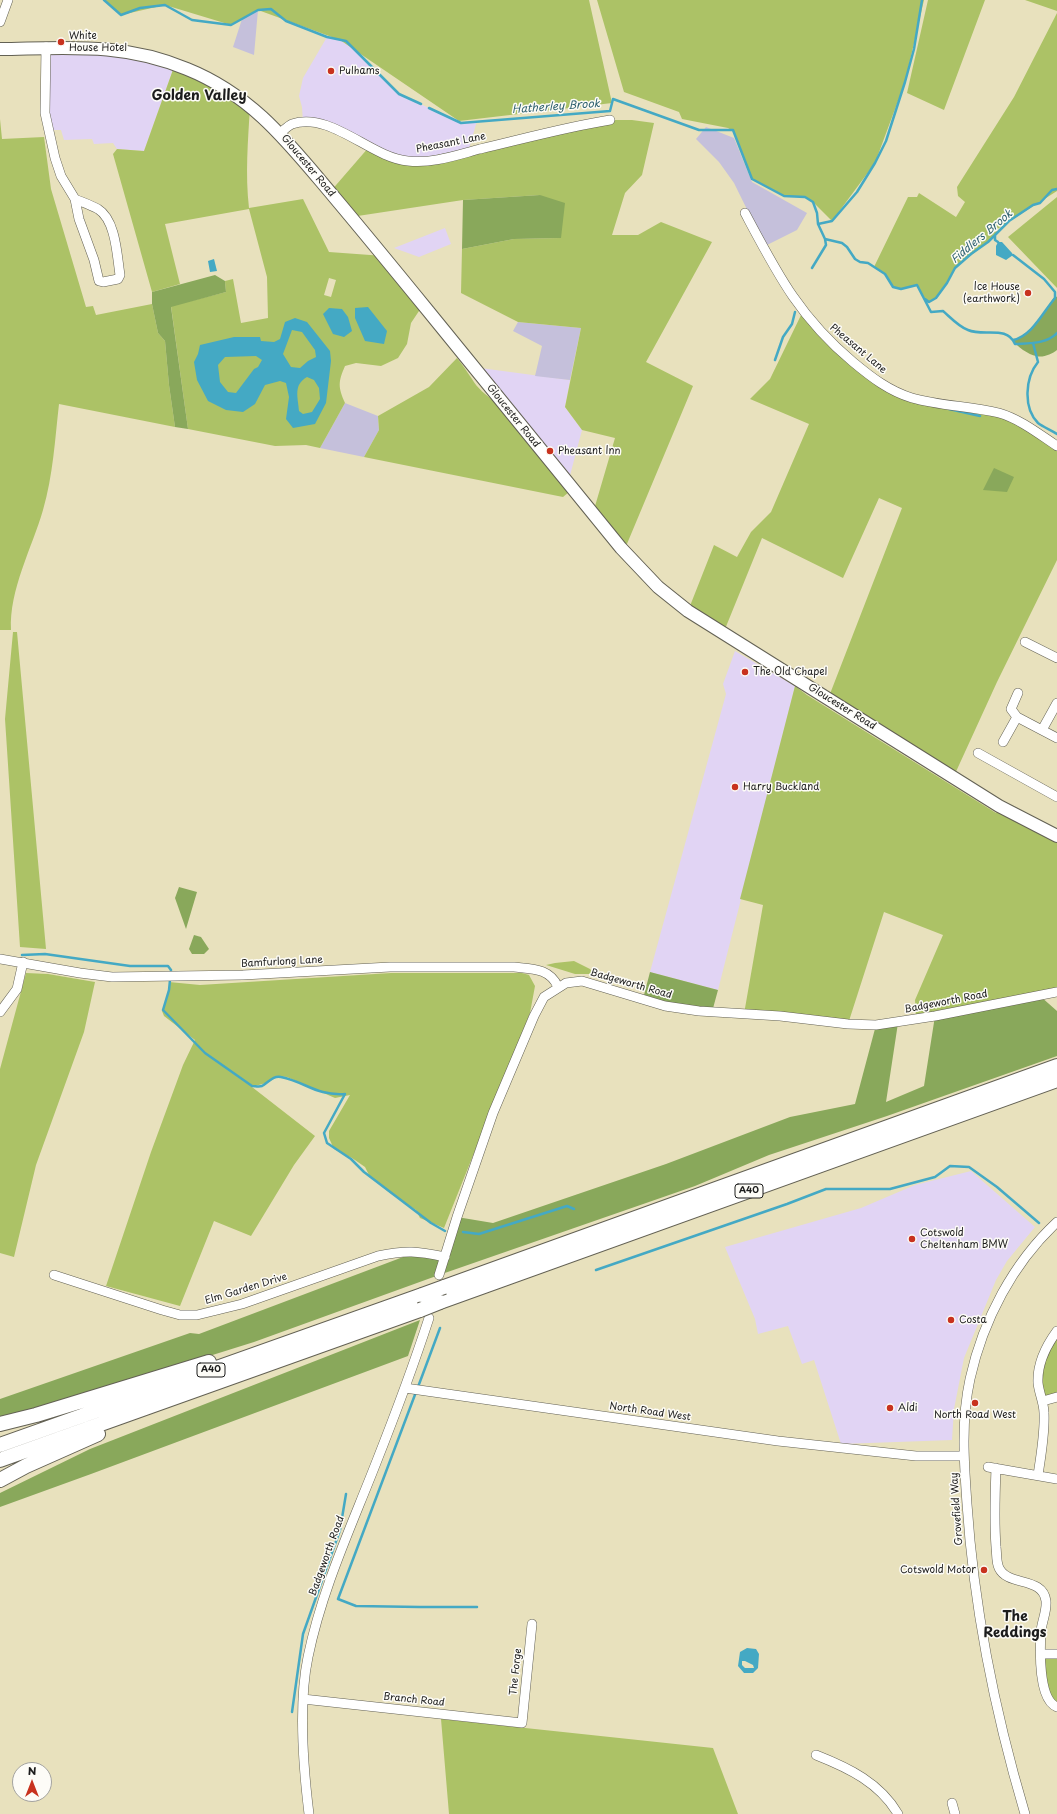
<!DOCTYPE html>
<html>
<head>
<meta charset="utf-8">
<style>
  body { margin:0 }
  #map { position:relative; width:1057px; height:1814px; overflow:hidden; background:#e8e1bd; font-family:"Playpen Sans",sans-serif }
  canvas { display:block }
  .north { position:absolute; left:12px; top:1762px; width:40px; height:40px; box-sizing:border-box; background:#fdfcf7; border:1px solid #a3a29f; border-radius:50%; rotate:0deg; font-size:11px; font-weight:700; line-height:16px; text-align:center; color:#1c1c1c }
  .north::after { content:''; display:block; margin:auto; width:14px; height:18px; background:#c8321e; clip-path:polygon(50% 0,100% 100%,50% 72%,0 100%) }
</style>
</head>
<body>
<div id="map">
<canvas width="1057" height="1814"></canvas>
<div class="north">N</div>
</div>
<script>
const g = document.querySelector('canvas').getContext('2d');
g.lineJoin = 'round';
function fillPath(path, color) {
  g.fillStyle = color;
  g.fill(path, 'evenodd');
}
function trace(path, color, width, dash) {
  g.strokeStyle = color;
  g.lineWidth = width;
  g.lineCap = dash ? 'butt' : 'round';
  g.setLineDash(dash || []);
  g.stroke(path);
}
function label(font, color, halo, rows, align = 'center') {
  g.font = font + ' "Playpen Sans",sans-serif';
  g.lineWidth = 3;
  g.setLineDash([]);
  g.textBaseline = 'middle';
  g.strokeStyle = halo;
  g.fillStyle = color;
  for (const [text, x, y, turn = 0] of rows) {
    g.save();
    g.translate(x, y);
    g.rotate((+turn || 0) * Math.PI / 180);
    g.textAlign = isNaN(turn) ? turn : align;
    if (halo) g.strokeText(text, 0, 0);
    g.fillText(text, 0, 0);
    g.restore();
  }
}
const built = new Path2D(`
  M327,37L346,41L399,94L461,123L477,121L468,152L415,162L358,140L303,123L302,107L299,96L303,78Z
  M46,47L175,64L144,151L117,149L113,143L94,144L92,139L64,140L61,130H49Z
  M445,228L451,244L419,257L394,248Z
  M473,367L570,380L565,407L582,430L568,483Z
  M735,651L795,686L718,990L650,972L726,694L723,684Z
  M971,1171L1035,1227L1007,1261L996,1280L964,1358L954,1409L952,1440L841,1444L814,1360L802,1364L788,1326L758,1334L755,1319L725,1247L861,1208L915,1185Z`);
const industrial = new Path2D(`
  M258,10L254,55L233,47L242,19Z
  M706,127L734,138L752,182L807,213L797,230L765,246L734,183L719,162L696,139Z
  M518,322L581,328L570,380L535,376L542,346L513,331Z
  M345,403L378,416L379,430L364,457L320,448Z`);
const green = new Path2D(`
  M105,0H589L612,103L459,121L340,40L258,10L231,25L165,5L121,15Z
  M597,0H924L905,82L875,163L832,221L813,202L805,197L784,196L752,179L734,132L728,128L682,119L679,112L624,92Z
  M928,0H985L944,110L907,93Z
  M1025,0H1057V11Z
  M1057,13V191L991,233L998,231L988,242L955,268L947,283L936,298L929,302L925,299L917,285L901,289L893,287L885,274L874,267L908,197H917L919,193L956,217L965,202L958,196L957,187L1014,97Z
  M175,64L250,106C248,141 245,174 249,208L303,199L329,252L384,256L423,305L411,323L407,344L398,358L381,366L356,363L345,366C338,382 338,387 345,403L320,448L306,445L275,446L188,429L171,306L226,292L225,281L233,279L241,323L268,318L267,277L249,209L165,224L180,284L152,292L113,154L117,149L144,151ZM329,278L336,280L331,297L324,295Z
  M0,119L2,139L44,137L51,189L86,307L93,306L96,315L152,304L158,333L165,341L169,385L175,427L59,404C55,439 53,476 43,510C32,548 9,590 11,630H0Z
  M610,120H632L654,123L642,175L625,193L612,235H638L661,222L712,242L646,362L693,386L624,551L593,513L615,438L582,430L565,407L581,328L518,322L461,293L462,249L514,239L560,238L540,195L463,200L351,217L330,192L369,147L407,161Z
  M1057,197V288L1008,237Z
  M803,311L889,389L999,414L1057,446V560L997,682L954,776L828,699L902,508L879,498L843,578L762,538L723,634L688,611L714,545L737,557L751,532L771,512L809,424L750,399L770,379Z
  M457,358C463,365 467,372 472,379C477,388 486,395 494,401L569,492L563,497L364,457L379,430L378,416L429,387Z
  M13,632H17L46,949L20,947L5,719Z
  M795,686L807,695L996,813L999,806L1057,836V992L916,1019L915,1000L943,935L884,912L848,1024L744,1014L763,905L740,899Z
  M574,961L590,969L595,974H575L546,965L555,963Z
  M26,973L48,974L95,982L84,1032L36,1165L14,1257L0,1253V1069Z
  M391,973H522L529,975L535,986L530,1013L444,1228L420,1218L416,1210L390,1193L370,1177L365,1167L352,1158L334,1149L329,1138V1131L350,1095L335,1098L287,1077L278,1076L269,1082L252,1087L315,1136L294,1165L251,1236L214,1221L180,1306L106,1286L151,1152L183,1065L195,1040L164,1016L162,1011L169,990V982L200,985Z
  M1057,1331V1397L1043,1401L1038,1373Z
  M1042,1654H1057V1707L1051,1704Z
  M441,1719L713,1748L738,1814H449Z`);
const forest = new Path2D(`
  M540,195L565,203L561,238L514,239L462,249L463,200Z
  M215,275L225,281L226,292L171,307L188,429L175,427L169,385L165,341L158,333L152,304V292Z
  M1055,296L1057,297V350C1052,354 1043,358 1036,356C1029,355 1016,346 1013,340C1030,336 1045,310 1055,296Z
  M994,468L1014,477L1007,492L983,490Z
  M179,887L197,892L186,929L175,898Z
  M194,935L201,937L209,949L204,954H192L189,949Z
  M650,972L718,990L712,1012L643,999Z
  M1040,996L1057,1011V1056L887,1116L769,1155L695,1186L439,1275L254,1342L88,1394L0,1417V1399L190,1333L199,1334L419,1251L445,1257L457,1217L493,1223L666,1164L790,1117L855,1104L876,1025L898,1023L886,1102L924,1086L935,1016Z
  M420,1320L408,1356L91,1474L0,1507V1493L90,1449Z`);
const water = new Path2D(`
  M998,242H1002L1012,253L1013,255L1006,260L996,255V246Z
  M214,259L217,271L210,272L208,261Z
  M368,307L387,331L384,344L365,341L355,318V308Z
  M329,308L342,309L348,317L352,331L344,337L333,334L323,314Z
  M295,318L307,322L330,351L331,361L326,403L315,424L293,428L286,419L289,397L286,383L280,381L265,385L255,404L243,412L226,410L208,401L197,380L194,362L198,354L200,345L234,337H260L261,341L274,342L280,339L285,322ZM292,330L302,332L315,350L316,357L308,361L300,368L291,367L283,354ZM256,356L262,360L258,367L254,369L236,393L228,392L220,382L218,365L225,357ZM307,377L314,380L319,388L320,399L312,412L303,414L299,411C298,397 293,385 307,377Z
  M747,1648L756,1649L759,1654L758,1668L753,1673H744L738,1666L740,1652ZM742,1661H745L753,1665L754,1668H745L742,1665Z`);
const stream = new Path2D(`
  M104,0L121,15L140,8L165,5L192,20L231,25L258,10L271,9L286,21L327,37L346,41L399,94L421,104
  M429,108L461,123L610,111L613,99L699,130H733L752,179L784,196L805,197L813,202L817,213L818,224L825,239L842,243L847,247L855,259L860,262L868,263L885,274L893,287L901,289L917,285L931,312L943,311C950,317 959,327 968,330C984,337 1007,325 1015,344C1029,343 1047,344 1057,333
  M818,224L832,221L857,192L875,163L886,141L905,82L914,49L922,0
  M995,235V240L998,242
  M1013,255L1044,279L1055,292V298C1043,312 1032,336 1013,340
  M812,268L826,245L825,239
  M925,299L929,302L936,298L947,283L955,268L971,254L988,242L1009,221L1033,205L1040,203L1052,190L1057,189
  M1033,343L1038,362C1025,378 1023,408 1038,423C1043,427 1051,430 1057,434
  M775,360L783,337L792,324L795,312
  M949,409L980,416
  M22,955L45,954L130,966H168L171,970L169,990L163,1010L205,1053L252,1086C255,1086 259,1087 262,1086C268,1083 273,1075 281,1077C306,1082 316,1096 345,1094L324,1133L327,1143L351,1159L364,1172L431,1223L445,1231
  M463,1232L479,1234L567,1206L574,1209
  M596,1270L787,1204L826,1189H890L935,1177L950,1166L969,1167L997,1187L1039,1223
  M418,1387L440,1328
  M416,1392L338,1599L356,1606L420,1607H477
  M292,1712L303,1634L340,1530L346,1494`);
const minor = new Path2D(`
  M0,22L8,0
  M46,47L45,113L55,158L61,176L75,199L79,219L94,260L99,281L103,282L118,279L120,275C117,256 116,220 98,209C91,205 82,202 75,199
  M280,133C284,130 288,126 292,124C331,111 371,158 408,161C432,164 457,155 480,149C523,139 566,127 610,120
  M745,213C777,273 799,317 853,362C871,377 889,391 912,398C940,406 970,406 999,413C1020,419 1039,434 1057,446
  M1025,642L1057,658
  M1018,693L1011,709L1017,717L1057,738
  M1042,730L1057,703
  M1003,742L1017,717
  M978,753L1057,797
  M0,959L80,973L112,977L243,975L390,967H514C532,969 550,968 558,987
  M0,1012L17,989L23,962
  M54,1275L162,1310L180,1315H197L242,1304L378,1256C406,1250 417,1251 445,1257
  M439,1275L457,1217L493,1113L534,1016L544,997L566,983L582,981L665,1006L699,1011L780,1016L848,1024L876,1025L935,1016L1057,992
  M405,1388L778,1441L916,1456H964
  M1043,1401L1057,1397
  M988,1467L1057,1479
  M996,1468C995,1495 994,1521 996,1547C997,1554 996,1562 999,1568C1008,1587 1043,1576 1046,1601C1047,1611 1042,1621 1041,1631C1040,1648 1038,1700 1057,1707
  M1038,1475C1041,1455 1045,1433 1044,1413C1044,1403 1039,1393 1038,1383C1037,1363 1046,1346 1057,1331
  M1042,1654H1057
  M303,1699L522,1723L532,1624
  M816,1755C849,1768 880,1783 898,1814
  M952,1803L955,1814
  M309,1814C303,1765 298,1705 308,1657C322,1589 351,1527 376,1463C395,1415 413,1367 429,1318
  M1025,1814C995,1713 974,1609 967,1504C964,1462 961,1420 970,1379C983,1320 1013,1263 1057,1222`);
const major = new Path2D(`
  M0,49C67,48 123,42 187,69C254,96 290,145 335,198C367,236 398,274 429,312C493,391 557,470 621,548L658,587L688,611L999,806L1057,836`);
const highway = new Path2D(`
  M444,1287L1057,1066
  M440,1302L1057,1080
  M0,1424L36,1415L209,1362
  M0,1445L422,1295
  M0,1460L420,1310
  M0,1480L26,1466L98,1434`);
const highwayBridge = new Path2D(`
  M422,1295L444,1287
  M420,1310L440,1302`);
const markers = [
  [61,42,4,"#c8321e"],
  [331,71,4,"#c8321e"],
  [1028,293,4,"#c8321e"],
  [550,451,4,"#c8321e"],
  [745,672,4,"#c8321e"],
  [735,787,4,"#c8321e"],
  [912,1239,4,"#c8321e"],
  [951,1320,4,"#c8321e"],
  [975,1403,4,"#c8321e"],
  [890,1408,4,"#c8321e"],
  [984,1570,4,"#c8321e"]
];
const shields = [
  [749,1191,28],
  [211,1370,28]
];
const shieldNames = [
  ["A40",749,1191],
  ["A40",211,1370]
];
const poiNames = [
  ["White",69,36],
  ["House Hotel",69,48],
  ["Pulhams",339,71],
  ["Ice House",1020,287,"right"],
  ["(earthwork)",1020,299,"right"],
  ["Pheasant Inn",558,451],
  ["The Old Chapel",753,672],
  ["Harry Buckland",743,787],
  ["Cotswold",920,1233],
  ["Cheltenham BMW",920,1245],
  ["Costa",959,1320],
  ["Aldi",898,1408],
  ["North Road West",975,1415,"center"],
  ["Cotswold Motor",976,1570,"right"]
];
const streetNames = [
  ["Pheasant Lane",451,143,-11],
  ["Gloucester Road",308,166,50],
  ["Pheasant Lane",858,349,40],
  ["Gloucester Road",513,416,51],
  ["Gloucester Road",842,707,32],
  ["Bamfurlong Lane",282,962,-3],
  ["Badgeworth Road",631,984,16],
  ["Badgeworth Road",946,1002,-11],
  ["Elm Garden Drive",246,1289,-17],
  ["North Road West",650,1412,8],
  ["Grovefield Way",957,1509,-94],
  ["Badgeworth Road",327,1556,-70],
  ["The Forge",516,1672,-84],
  ["Branch Road",414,1700,6]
];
const waterNames = [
  ["Hatherley Brook",556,107,-4],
  ["Fiddlers Brook",982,237,-40]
];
const districtNames = [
  ["Golden Valley",199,96],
  ["The",1015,1617],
  ["Reddings",1015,1633]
];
fillPath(built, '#e1d4f4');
fillPath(industrial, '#c5c0db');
fillPath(green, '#acc266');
fillPath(forest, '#89a85b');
fillPath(water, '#44a9c4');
trace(stream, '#44a9c4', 2.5);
trace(minor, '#636154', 10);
trace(major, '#636154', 14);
trace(highway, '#636154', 16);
trace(minor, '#fff', 9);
trace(major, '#fff', 12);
trace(highway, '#fff', 14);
trace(highwayBridge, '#636154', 16, []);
trace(highwayBridge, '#fff', 14);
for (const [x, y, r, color] of markers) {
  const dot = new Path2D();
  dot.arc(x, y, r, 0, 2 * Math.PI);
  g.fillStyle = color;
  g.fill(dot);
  trace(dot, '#fdfcf7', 1.5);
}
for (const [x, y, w] of shields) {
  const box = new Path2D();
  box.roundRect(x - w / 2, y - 7, w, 14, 3);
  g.fillStyle = '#fdfcf7';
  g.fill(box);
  trace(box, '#1c1c1c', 1);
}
label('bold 9px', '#1c1c1c', null, shieldNames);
label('10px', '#1c1c1c', '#fdfcf7', poiNames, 'left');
label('10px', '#1c1c1c', '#fdfcf7', streetNames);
label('italic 11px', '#306270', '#fdfcf7', waterNames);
label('bold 14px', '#1c1c1c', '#fdfcf7', districtNames);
</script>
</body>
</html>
